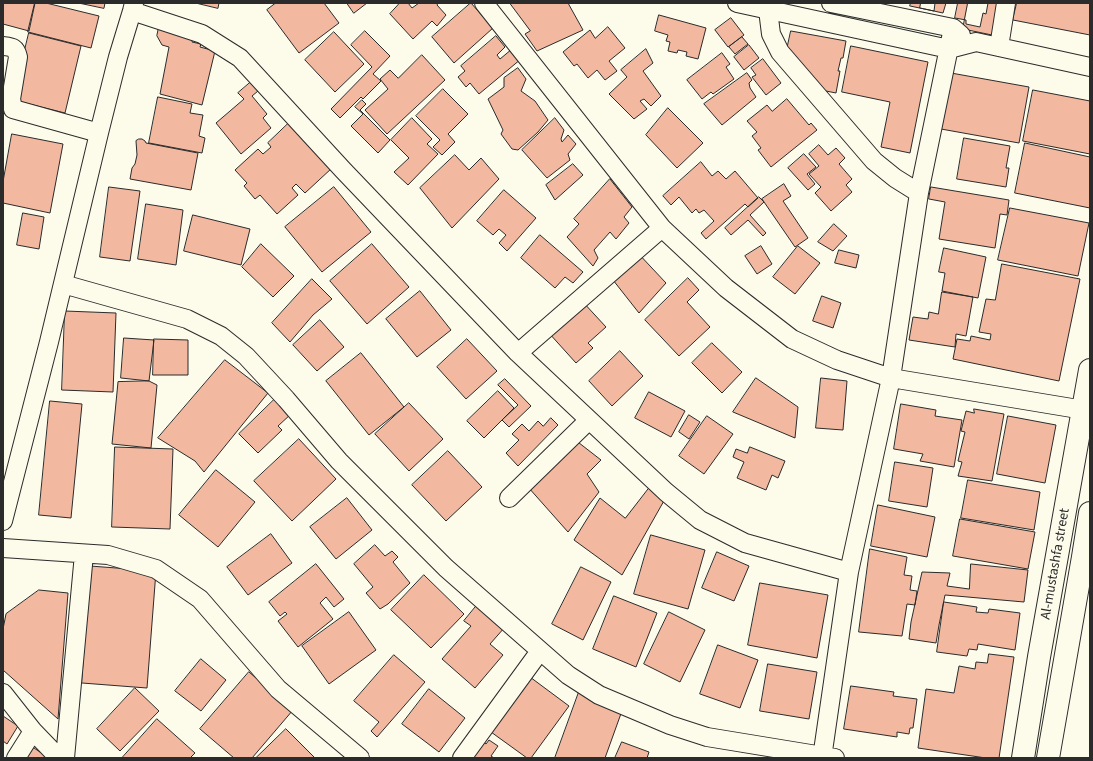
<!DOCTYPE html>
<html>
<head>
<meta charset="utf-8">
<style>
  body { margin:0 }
  #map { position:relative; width:1093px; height:761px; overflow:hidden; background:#fdfbea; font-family:"Source Sans 3",sans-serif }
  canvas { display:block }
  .frame { position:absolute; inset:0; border:4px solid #2b2b2b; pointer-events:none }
</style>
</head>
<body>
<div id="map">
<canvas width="1093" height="761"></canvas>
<div class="frame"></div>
</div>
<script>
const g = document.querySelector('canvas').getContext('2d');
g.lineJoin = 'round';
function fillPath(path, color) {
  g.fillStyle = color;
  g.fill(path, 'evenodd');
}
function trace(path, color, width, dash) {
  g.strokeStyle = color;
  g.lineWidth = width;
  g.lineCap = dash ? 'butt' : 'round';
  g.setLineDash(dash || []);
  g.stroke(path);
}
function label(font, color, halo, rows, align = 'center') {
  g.font = font + ' "Source Sans 3",sans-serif';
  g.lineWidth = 3;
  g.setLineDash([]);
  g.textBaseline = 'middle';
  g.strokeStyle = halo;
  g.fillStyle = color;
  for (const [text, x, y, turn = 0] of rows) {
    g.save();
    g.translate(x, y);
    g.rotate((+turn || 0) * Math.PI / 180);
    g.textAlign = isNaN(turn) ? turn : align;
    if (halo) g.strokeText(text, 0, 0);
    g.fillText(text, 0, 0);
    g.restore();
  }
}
const building = new Path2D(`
  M3,3H35L29,31L3,24Z
  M35,3H46L99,16L91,48L28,32Z
  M79,3H105L104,8Z
  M196,3H219L218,8Z
  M276,3H324L339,23L299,53L267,10Z
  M347,3H367L354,13Z
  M400,3H408L412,8L419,3H438L437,5L446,15L437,26L432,21L413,39L390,14Z
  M471,3L493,28L454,63L432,37Z
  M510,3H568L583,30L537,51L525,34L530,31Z
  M911,3H935L934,11L910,6Z
  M921,3H946L943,13L920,8Z
  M958,3H988L986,14L983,13L980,27L966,24V20L955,18Z
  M968,3H999L992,35L963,29Z
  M1017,3H1090V35L1013,20Z
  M659,15L706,28L698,59L686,56L687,52L678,50L677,53L668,51L670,42L666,41L668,35L655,31Z
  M731,18L744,35L728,47L715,30Z
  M159,27L194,35L192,42L201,44L200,47L215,51L202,105L160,94L169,47L162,45L157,36Z
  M608,27L625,48L609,61L617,71L605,80L597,70L588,78L577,64L574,66L563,52L590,30L595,38Z
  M365,31L390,56L373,74L381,81L363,99L361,97L340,118L331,109L372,67L351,45Z
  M791,31L846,41L843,58H841L838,71H840L836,93L821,90L786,54Z
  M334,32L364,64L335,92L305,60Z
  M29,33L81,46L65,113L13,100Z
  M496,36L505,47L497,55L500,59L512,49L521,59L479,94L470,83L466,87L458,77L465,71L461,66Z
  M742,37L748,44L735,54L729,47Z
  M749,45L759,58L744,70L734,57Z
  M851,46L928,62L910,153L881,147L890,102L842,92Z
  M646,49L653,63L643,71L661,96L651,106L644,99L640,101L647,109L634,119L609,94L627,77L621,70Z
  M722,53L730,64L726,67L734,79L713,94L711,92L702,99L687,80Z
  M422,55L445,80L387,134L365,110L388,89L380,79L390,70L398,78Z
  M763,59L781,83L766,95L752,77L756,75L751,68Z
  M518,68L526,79L521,91L535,101L548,120L538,132L518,150L512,149L501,134L503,130L488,99L504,87V78Z
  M747,73L752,80L749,83L750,88L756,97L722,125L704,104Z
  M951,73L1029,87L1019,143L941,129Z
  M251,82L258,91L252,96L267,114L263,118L271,128L241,154L216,123L244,99L238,93Z
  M443,89L468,114L448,134L455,142L442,155L433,147L440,140L416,116Z
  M1033,90L1090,101V154L1023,141Z
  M158,97L192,104L190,113L203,115L199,136L205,138L202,153L149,143Z
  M787,99L809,125L811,123L817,130L771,167L758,150L761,148L752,136L757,132L747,121L767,105L772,111Z
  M362,100L366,104L360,110L390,140L378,153L351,126L363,114L355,107Z
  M668,108L703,143L677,168L646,135Z
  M412,118L432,139L427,144L438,154L408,185L394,172L409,158L391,140Z
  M555,118L564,130L561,139L562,142L568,135L576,144L568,154L570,160L547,178L522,150Z
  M290,122L332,168L305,193L296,184L292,188L298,195L277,214L260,195L255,199L244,186L247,183L235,170L258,149L263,154L271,147L268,143Z
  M12,134L63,144L50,213L3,203V182Z
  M964,138L1010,146L1006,168H1009L1006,187L957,179Z
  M139,139H142L145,141L146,143L198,153L191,190L130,179L132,168L135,164L137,155L136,141Z
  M1025,143L1090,157V208L1015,193Z
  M819,145L828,155L836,148L845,158L839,164L852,179L846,185L852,192L831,211L815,193L821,187L809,174L819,166L809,154Z
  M804,154L816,167L807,174L815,184L808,190L788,168Z
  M455,155L469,170L481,158L499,179L452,228L420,188Z
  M701,162L712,176L718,171L726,179L735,171L758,198L748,207L745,204L706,239L701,233L714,221L704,210L699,213L696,209L692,213L679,197L671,205L663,196Z
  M573,164L583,175L555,200L546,185Z
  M610,179L632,207L624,217L629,223L616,239L610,232L594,250L598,258L593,266L567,237L579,224L574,219Z
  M784,184L791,196L783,201L808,238L795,247L762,199Z
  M109,187L140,191L130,261L100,257Z
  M334,187L371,232L322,272L285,227Z
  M931,187L1009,200L1007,215L1000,214L995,248L939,239L945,202L929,199Z
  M504,190L536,218L507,251L499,243L506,235L499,229L493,235L477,221Z
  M759,197L764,202L750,215L766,233L763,236L748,220L731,235L725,228Z
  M146,204L183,210L176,265L138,259Z
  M1010,208L1089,223L1078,276L998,260Z
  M23,213L44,217L39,249L17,245Z
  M193,215L250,229L241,265L184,251Z
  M834,224L847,236L833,251L818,242Z
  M540,235L583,272L573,283L565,277L555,288L521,258Z
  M261,244L294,276L273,297L242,267Z
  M372,244L409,287L367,324L330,281Z
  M761,246L772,264L757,274L745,256Z
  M798,246L820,263L795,294L773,277Z
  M944,248L986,257L978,298L942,291L945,273L939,272Z
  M839,250L859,255L856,268L835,263Z
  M636,251L666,283L639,313L613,280Z
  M1002,264L1080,279L1059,381L953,359L957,339L970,341L971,336L990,340L991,334L979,332L986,299L995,300Z
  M688,278L699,290L687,302L710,327L679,356L645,320Z
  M312,279L332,299L313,315L290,342L272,323Z
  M420,291L451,330L417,357L386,319Z
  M942,292L973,297L966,336L956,334L955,347L909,340L913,317L928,319L929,312L938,314Z
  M822,296L841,303L833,328L813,321Z
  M582,301L606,327L588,343L593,348L576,363L548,332Z
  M65,311L116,313L113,392L62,390Z
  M320,320L344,347L317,371L293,345Z
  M124,338L154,340L149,381L121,378Z
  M154,339L188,340V375H153Z
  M467,339L497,371L466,399L437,367Z
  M712,343L742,372L722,393L692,363Z
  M620,351L643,376L612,406L589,381Z
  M361,353L404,407L369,435L326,381Z
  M225,360L268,393L204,472L195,461L158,438Z
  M756,378L798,407L795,438L733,412Z
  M821,378L847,381L843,430L816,428Z
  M505,379L531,406L509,427L502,420L518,405L498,385Z
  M149,381L157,385L151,448L112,444L118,382Z
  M498,391L514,408L484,438L467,421Z
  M649,392L685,411L671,437L635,418Z
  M276,398L291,414L278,426L282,430L258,453L239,434Z
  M50,401L82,404L71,518L39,515Z
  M409,403L443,439L409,471L375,434Z
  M901,404L936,410L935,416L962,420L954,467L920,461L923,454L894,449Z
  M974,409L1004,414L992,481L958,476L962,462L958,461L965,432L961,431L966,411L974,413Z
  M689,415L700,422L689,439L679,432Z
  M707,416L733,434L704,474L679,456Z
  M1008,416L1056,425L1045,483L997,474Z
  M551,418L558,425L518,466L506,453L519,440L512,434L522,424L529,431L538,421L543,426Z
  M299,439L336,479L292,521L254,481Z
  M574,439L601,460L587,474L599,492L568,532L528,487Z
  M115,447L173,449L170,529L112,527Z
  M750,447L785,461L778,478L772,475L766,490L737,478L744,462L733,457L736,449L747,453Z
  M448,451L482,487L446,521L412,485Z
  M895,462L933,468L927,507L889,501Z
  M216,470L255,502L218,547L179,515Z
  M968,480L1040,492L1034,530L961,518Z
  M650,487L665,499L622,575L574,540L600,498L625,518Z
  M347,498L372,530L336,559L310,527Z
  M878,505L935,517L927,557L871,546Z
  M960,519L1035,532L1028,569L953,556Z
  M271,534L292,563L248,595L227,567Z
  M651,535L705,550L688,609L634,594Z
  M375,545L385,556L392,551L398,557L393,562L410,583L388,604L380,609L366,593L373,587L354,564Z
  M870,549L907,557L904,575L912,576L910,590L917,591L915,605L907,604L902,636L859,632Z
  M717,552L749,566L734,601L702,588Z
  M316,564L344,599L334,607L326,597L320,603L333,619L298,647L278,621L287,614L285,612L280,616L269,602Z
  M971,564L1028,570L1024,602L945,595L939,625L936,643L909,639L911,622L922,572L950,573L947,586L969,589Z
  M90,566L156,571L147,688L82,683Z
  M581,567L611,582L583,640L552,624Z
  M424,575L464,614L431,648L391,610Z
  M760,583L828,595L817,658L748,645Z
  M39,590L68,593L58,719L3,670V629L6,614Z
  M614,596L657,613L636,667L593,649Z
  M944,602L977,607L976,612L988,613L989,609L1020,613L1015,650L978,644L977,650L969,649L967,656L937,652Z
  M478,604L505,627L490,644L503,655L475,688L442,659L471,626L464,621Z
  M349,612L376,650L329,684L302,646Z
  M669,612L705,630L680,682L644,664Z
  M718,645L758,660L740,708L700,694Z
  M989,654L1014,657L999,758H986L918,748L926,689L954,693L959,666L975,669L976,662L987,663Z
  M394,655L425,682L377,737L371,731L379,722L354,701Z
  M201,659L226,680L201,711L175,691Z
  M768,664L817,672L809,719L760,711Z
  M249,672L293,710L252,758H234L200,729Z
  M530,677L569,706L531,758H527L491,732Z
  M851,686L894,692L893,696L917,699L913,728H910L909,734L897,732V737L844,729Z
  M135,688L159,711L120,751L97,729Z
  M429,689L465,718L439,752L402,724Z
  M579,692L623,708L605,758H555Z
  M3,716L18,726L7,744L3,741Z
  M157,719L195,753L190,758H122Z
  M286,729L315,758H256Z
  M481,740L486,744L489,740L498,746L491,756L494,758H467Z
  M622,742L649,752L647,758H615Z
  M31,746L49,758H23Z`);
const minor = new Path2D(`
  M484,3L662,228L726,288L792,339L837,360L891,378L1090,411
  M737,3L949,49L976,42L1090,67
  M831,3L953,28L961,35
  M768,10L771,34L780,52L874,161L895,178L919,193
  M132,11L202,34L240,58L343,170L518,353L666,492L700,520L745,543L849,572
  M3,46C12,47 16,47 18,57L11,99L13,109L99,133
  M999,47L1006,3
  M63,284L187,319L221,336L246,356L286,399L339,461L446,568L568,675L599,695L670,725L707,737L835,758
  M518,353L662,228
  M509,498L589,420
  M3,521L49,342L99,133L118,57L132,11L134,3
  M3,548L108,555L156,569L200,599L278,689L360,758
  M3,693L33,731L59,758
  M16,758L33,731
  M65,758L84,554
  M462,758L540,651
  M822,758L849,572L891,378L919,193L953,28`);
const primary = new Path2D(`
  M1023,758L1039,657L1090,370
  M1048,758L1083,557L1090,513`);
const streetNames = [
  ["Al-mustashfa street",1056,564,-80]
];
fillPath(building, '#f2b8a0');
trace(building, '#2b2b2b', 1);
trace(minor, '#2b2b2b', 20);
trace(primary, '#2b2b2b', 24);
trace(minor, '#fdfbea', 18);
trace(primary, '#fdfbea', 22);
label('14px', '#2b2b2b', '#fdfbea', streetNames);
</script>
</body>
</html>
